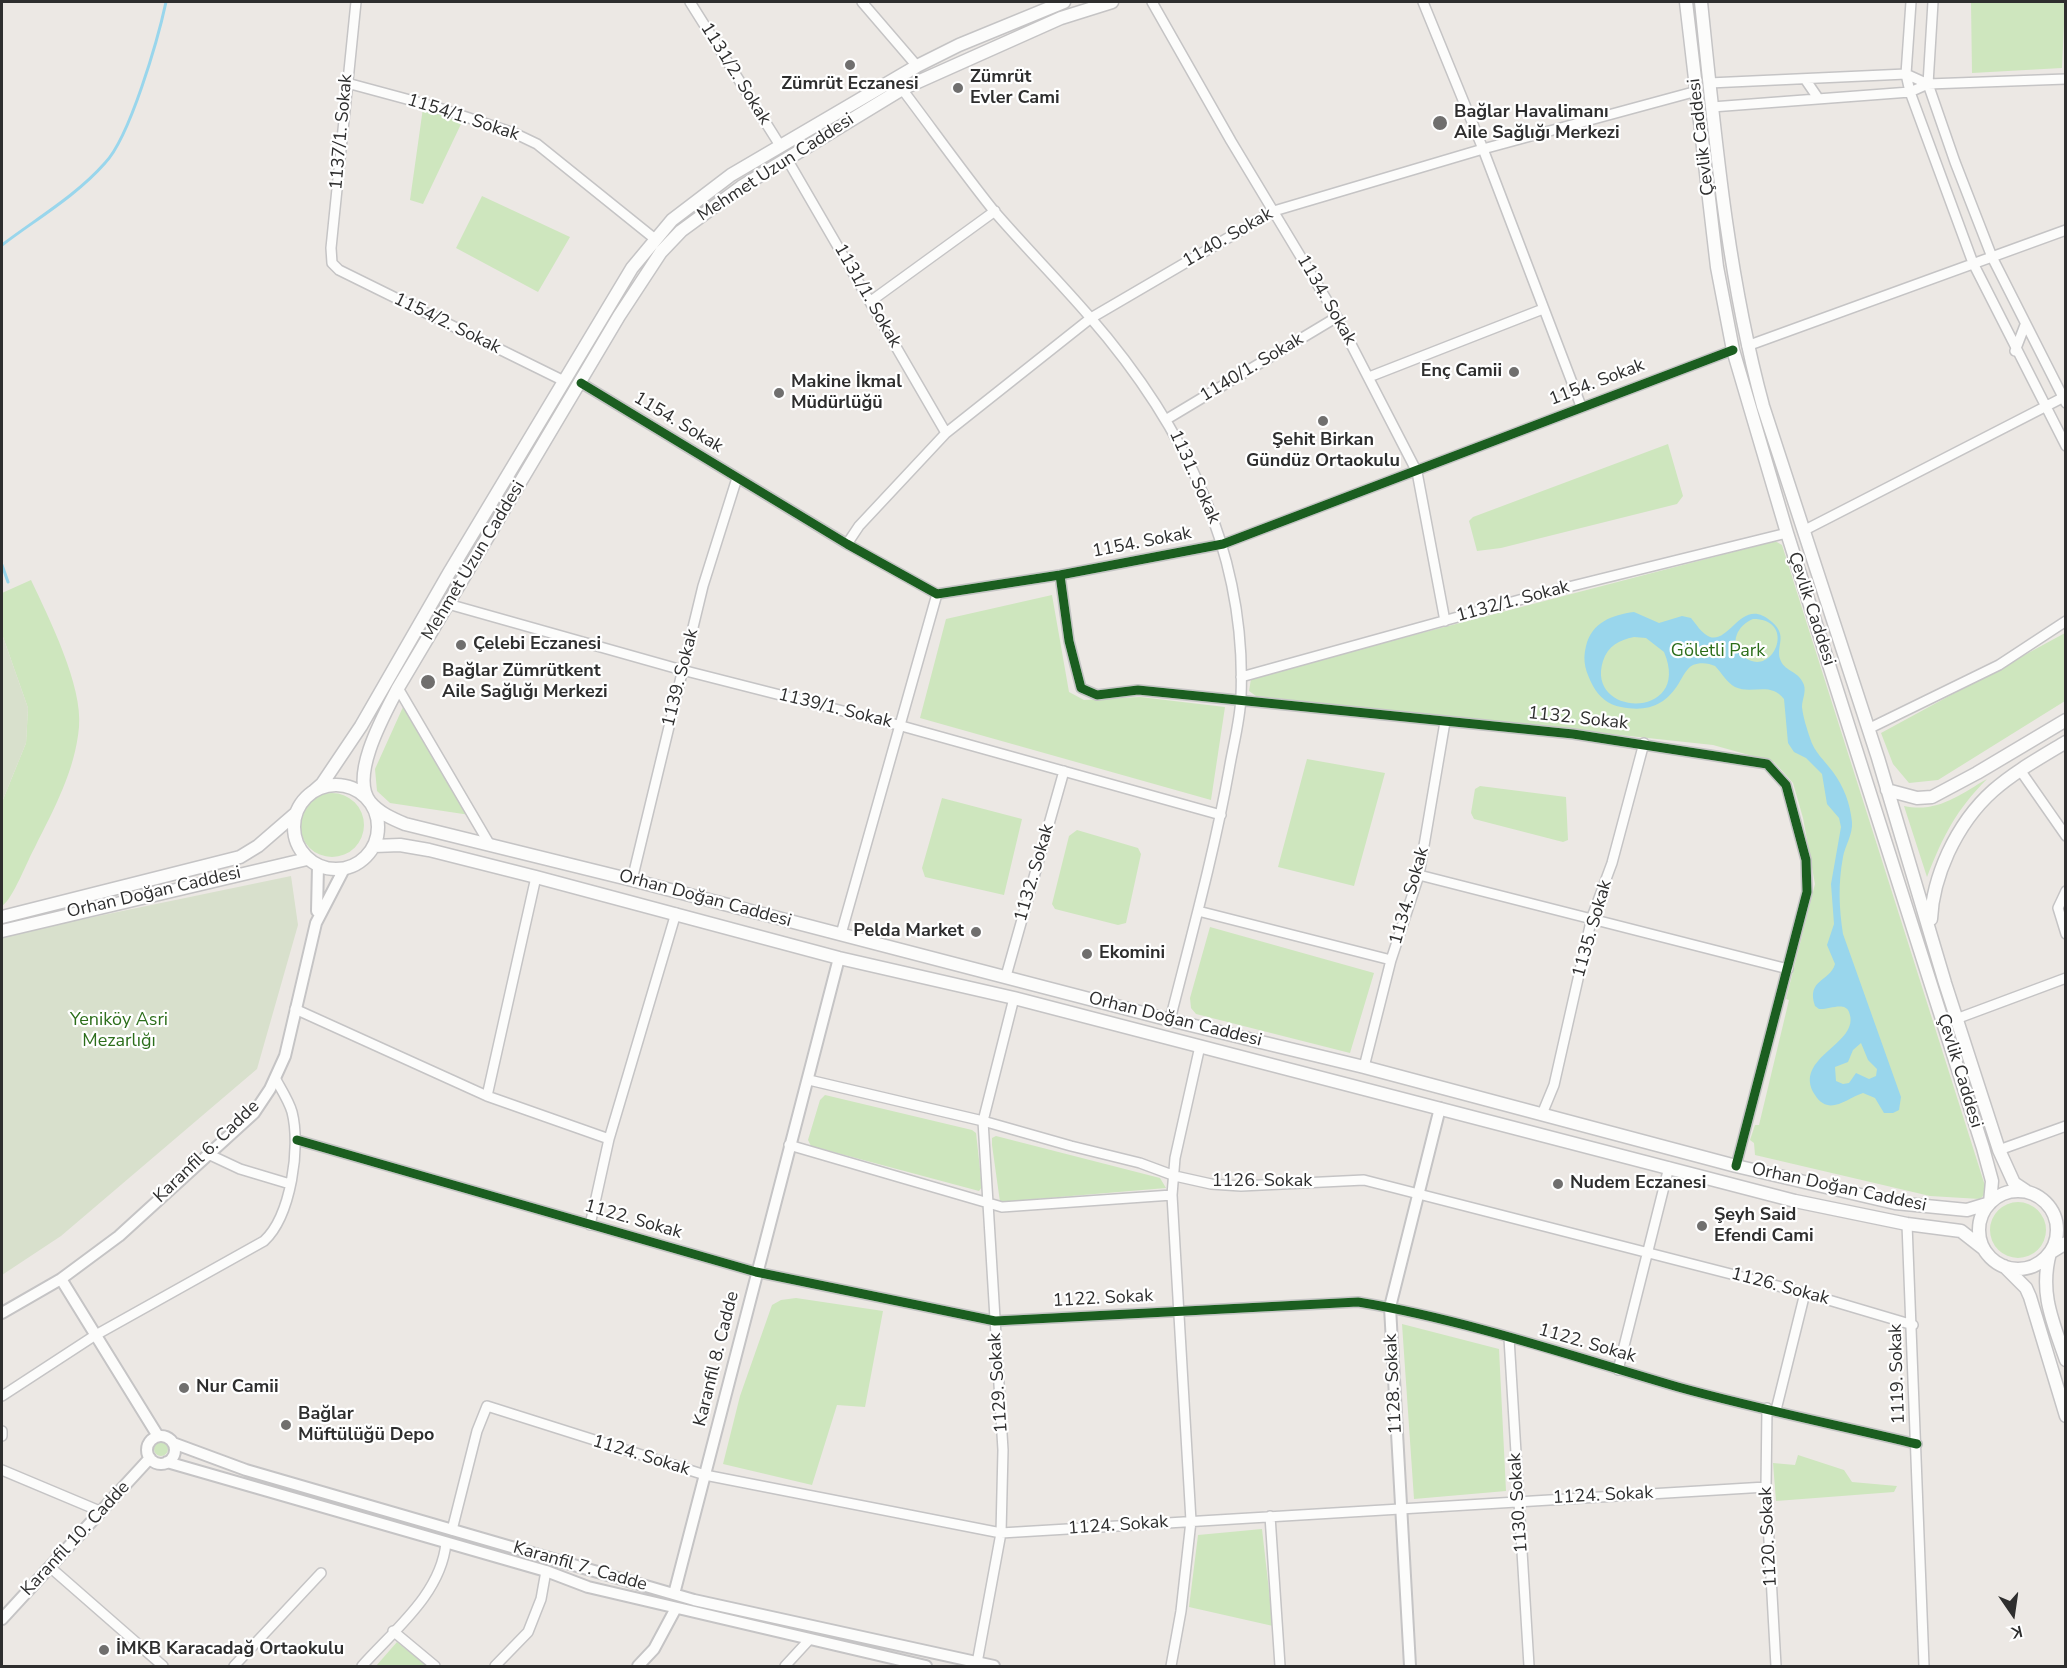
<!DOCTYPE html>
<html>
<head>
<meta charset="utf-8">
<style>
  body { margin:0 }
  #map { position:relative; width:2067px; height:1668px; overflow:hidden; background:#ece8e4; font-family:"Nunito Sans",sans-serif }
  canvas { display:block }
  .frame { position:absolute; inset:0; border:3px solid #2e2e2e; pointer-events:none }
  .north { position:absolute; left:1983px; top:1584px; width:60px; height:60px; -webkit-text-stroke:4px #fff; paint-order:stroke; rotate:167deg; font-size:16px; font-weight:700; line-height:24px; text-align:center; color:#2e2e2e }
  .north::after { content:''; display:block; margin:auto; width:21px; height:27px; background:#2e2e2e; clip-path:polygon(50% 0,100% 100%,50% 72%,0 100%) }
</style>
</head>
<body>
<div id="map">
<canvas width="2067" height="1668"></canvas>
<div class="frame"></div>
<div class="north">K</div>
</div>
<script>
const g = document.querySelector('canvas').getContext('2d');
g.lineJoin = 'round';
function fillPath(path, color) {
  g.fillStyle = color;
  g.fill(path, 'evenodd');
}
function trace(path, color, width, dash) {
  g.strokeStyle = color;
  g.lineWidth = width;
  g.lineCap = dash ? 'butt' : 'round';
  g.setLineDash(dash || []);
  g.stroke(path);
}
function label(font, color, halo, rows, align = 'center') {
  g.font = font + ' "Nunito Sans",sans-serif';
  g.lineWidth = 4.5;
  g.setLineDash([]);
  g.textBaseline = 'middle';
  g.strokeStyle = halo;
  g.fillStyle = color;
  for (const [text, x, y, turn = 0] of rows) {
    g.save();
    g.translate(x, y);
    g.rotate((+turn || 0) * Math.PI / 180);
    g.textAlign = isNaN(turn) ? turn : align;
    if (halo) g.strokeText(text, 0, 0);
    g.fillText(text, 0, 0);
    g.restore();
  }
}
const green = new Path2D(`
  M1971,2H2065L2062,68L1972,73Z
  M423,108L462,122L423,204L410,200Z
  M482,196L570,237L538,292L456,248Z
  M1668,444L1683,496L1677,504L1501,548L1477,551L1469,521L1473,517Z
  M1775,541L1782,545L1987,1192L1980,1199L1930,1196L1755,1155L1754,1143L1750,1140L1755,1125H1759L1789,1000L1786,999L1815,884L1803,818L1793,783L1774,762L1713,745L1256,696L1249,691L1251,679L1260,675Z
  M31,580C49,618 83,686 79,727C75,771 54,809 35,847C27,861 13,899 2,906V802L26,743L28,708L2,634V593Z
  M1052,595L1069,692L1084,700L1140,697L1225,707L1211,800L920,718L946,619Z
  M2065,633V701L1938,780L1909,783L1893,764L1881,733Z
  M403,707L470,815L390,803L377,791L375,769Z
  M1307,759L1385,773L1354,886L1278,867Z
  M1987,779C1956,810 1943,836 1927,877L1904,806C1938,813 1959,795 1987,779Z
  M1480,786L1566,797L1568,840L1563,842L1474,819L1471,813L1475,789Z
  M300 825a32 32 0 1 1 64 0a32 32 0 1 1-64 0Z
  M942,798L1022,819L1004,895L925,877L922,868Z
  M1077,830L1138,848L1141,854L1126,923L1118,925L1055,909L1052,904L1069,836Z
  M1210,927L1374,973L1350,1053L1196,1014L1191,1008L1190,998Z
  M825,1095L972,1130L976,1133L982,1187L979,1191L811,1146L808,1140L820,1100Z
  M996,1136L1160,1178L1166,1188L1000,1202L992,1145V1138Z
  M1990 1230a28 28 0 1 1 56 0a28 28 0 1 1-56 0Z
  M796,1298L883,1311L865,1407L837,1405L812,1485L723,1464L740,1396L772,1305L781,1300Z
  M1402,1324L1499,1349L1506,1491L1414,1499Z
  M154 1449a7 7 0 1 1 14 0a7 7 0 1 1-14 0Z
  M1798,1455L1844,1470L1852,1482L1897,1486L1894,1492L1776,1501L1773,1463L1795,1465Z
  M1262,1529L1273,1626L1189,1607L1198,1535Z
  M397,1642L427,1666H376Z`);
const cemetery = new Path2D(`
  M2,634L28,708L26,743L2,802Z
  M291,876L298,925L257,1069L61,1236L2,1275V936Z`);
const water = new Path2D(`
  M1634,612L1659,623L1682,616L1691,618C1696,624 1702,634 1710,637C1731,643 1742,595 1772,622C1788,636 1776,645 1780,659C1784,671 1797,671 1802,681C1808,690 1802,698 1802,707C1803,717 1807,729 1810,738C1814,752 1825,761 1833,772C1844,787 1850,803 1852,822C1853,834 1845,846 1843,857C1838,884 1839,908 1843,934L1901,1097L1899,1110L1893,1113H1884L1875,1098L1863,1093C1847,1098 1829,1117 1815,1095C1791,1057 1862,1044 1849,1012C1845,1001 1828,1010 1819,1009L1815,1006C1806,979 1830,982 1835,964L1827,945L1834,924L1831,884L1841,827L1839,818L1827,804L1822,774L1806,758L1794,752L1788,743L1784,699C1770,681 1752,695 1735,687C1726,682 1722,673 1715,666C1709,663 1700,662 1693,665C1687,668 1683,676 1679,683C1665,706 1647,712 1621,707C1609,705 1599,697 1593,686C1586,672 1582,662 1586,646C1592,622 1612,615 1634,612ZM1753,619C1799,619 1772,681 1743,656C1728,643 1738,625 1753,619ZM1634,637L1646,638L1664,652C1693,720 1585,718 1603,661C1608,646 1619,640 1634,637ZM1861,1043L1868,1060L1877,1069L1876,1076L1869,1079L1856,1073L1849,1083L1843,1084L1836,1081L1835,1067L1848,1062L1853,1050Z`);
const stream = new Path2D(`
  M2,245C36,219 76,196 105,163C130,137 158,39 166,2
  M2,565L8,582`);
const minor = new Path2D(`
  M356,2L331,248L332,263L339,270L564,381
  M690,2L781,147
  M862,2L917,66
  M1152,2L1231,141L1337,317L1417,472L1445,621
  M1423,2L1483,149L1581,406
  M1911,2L1906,74L1910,92L1973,263L2066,446
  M1933,2L1928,84L1955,162L1992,257L2066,403
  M1805,79L1818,98
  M347,83L436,107L514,133L537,144L655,239
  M1709,83L1906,74L1928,84
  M902,89C933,130 962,171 994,211C1025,247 1058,280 1089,316C1183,424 1247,551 1241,697C1240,721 1233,746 1229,770C1214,854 1191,937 1170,1020
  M1712,107L1910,92L1928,84L2066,79
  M787,159L946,433
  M871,301L995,211
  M1747,346L2066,230
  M2015,351L2025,325
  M1369,377L1543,309
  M581,383L847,544L937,594L1060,575L1223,544L1733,350
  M1167,419L1337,317
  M1803,531L2066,396
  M847,544L859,526L946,433L1091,318L1274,211L1483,149L1697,91
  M1060,575L1069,641L1081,688L1097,695L1138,690L1573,734L1767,764L1786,785L1806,860L1807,892L1736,1166
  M448,604L682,670L898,725L1221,815
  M1241,677L1548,592L1787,533
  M398,688L490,845
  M1868,729L1999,665L2066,621
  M2020,770L2066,836
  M1419,875L1788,969
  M632,880L703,586L737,478
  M2066,891L2058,908L2066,934
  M1198,911L1391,960
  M841,934L937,594
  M1006,976L1064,771
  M295,1009L487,1096L609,1139
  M1956,1019L2066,978
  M1364,1067L1391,960L1419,875L1445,722
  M809,1080L983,1121L1071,1146L1140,1163L1175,1176L1211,1184L1241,1186L1364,1180L1805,1293L1913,1325
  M487,1096L536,877
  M1542,1114L1554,1085L1592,917L1612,863L1644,743
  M297,1140L756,1272L995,1321L1358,1302C1463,1319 1575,1357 1678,1387C1757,1409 1838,1425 1917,1444
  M789,1145L1002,1207L1172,1195
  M1999,1150L2066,1126
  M208,1154L240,1169L290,1184
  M1907,1224L1924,1666
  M590,1225L609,1139L676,913
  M1509,1338L1529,1666
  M1618,1370L1669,1167
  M2,1396L94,1336L264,1241C291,1216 301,1147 292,1112C289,1101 281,1089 275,1078
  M1767,1408L1766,1487L1776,1666
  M1776,1410L1805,1293
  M2,1431V1436
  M2,1470L102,1512
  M1270,1516L1280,1666
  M452,1530L477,1431L487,1406L705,1475L1001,1533L1766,1487
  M51,1568L163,1666
  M393,1631L435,1666
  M977,1663L1001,1533L1003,1450L983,1121L1014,998
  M234,1666L321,1573
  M362,1666C394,1630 441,1594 446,1543
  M495,1666L528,1632L541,1599L546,1571
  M785,1666L809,1640
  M1171,1666L1181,1611L1191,1521L1172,1195L1175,1158L1200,1046`);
const tertiary = new Path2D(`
  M317,911L318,866
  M61,1279L158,1436
  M2,1313L61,1279L119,1236L254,1113L270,1089L285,1056L316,923L344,869
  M147 1450a14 14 0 1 1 28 0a14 14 0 1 1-28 0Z
  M173,1443L246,1470L694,1600L994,1666
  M167,1462L546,1571L588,1587L926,1666
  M674,1594L839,958
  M2,1619L150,1458
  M638,1666L654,1649L676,1608
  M1410,1666L1390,1307L1440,1108`);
const secondary = new Path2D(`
  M1112,2L1061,18L902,89L741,187L681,231L661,252L619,316L398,688C385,713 349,776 370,802C379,813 393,819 405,824L632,880L1170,1020L1364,1067L1736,1166L1895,1203L1967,1210L1990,1203L1992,1181L1983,1148L1787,533L1733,350L1717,267L1686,2
  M1701,2C1715,137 1727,274 1763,406L1878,758L1945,983L1999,1150L2014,1183L2026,1191
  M294 827a42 42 0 1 1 84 0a42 42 0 1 1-84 0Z
  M1887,790L1917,798L1932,797L1977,773L2066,720
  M314,791L322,784L361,726L449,573L632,268L672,220L731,175L917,66L959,45L1064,2
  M374,846L400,845L429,850L536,877L839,958L1014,998L1795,1201L1907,1224L1961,1231L1984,1249
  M2,917L240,857L258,846L295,814
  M1931,919C1932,895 1938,875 1948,853C1976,793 2011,775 2066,742
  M2,931L307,859
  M1979 1230a39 39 0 1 1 78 0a39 39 0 1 1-78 0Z
  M2066,1243L2050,1253C2039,1293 2053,1322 2066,1360
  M2004,1266L2026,1288L2030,1297L2066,1416`);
const cycleway = new Path2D(`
  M581,383L847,544L937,594L1060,575L1223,544L1733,350
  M1060,575L1069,641L1081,688L1097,695L1138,690L1573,734L1767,764L1786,785L1806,860L1807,892L1736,1166
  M297,1140L756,1272L995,1321L1358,1302C1463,1319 1575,1357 1678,1387C1757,1409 1838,1425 1917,1444`);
const markers = [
  [850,65,6,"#706f6e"],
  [958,88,6,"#706f6e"],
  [1440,123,8,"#706f6e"],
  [1514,372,6,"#706f6e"],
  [779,393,6,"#706f6e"],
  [1323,421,6,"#706f6e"],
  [461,645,6,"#706f6e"],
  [428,682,8,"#706f6e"],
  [976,932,6,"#706f6e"],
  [1087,954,6,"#706f6e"],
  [1558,1184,6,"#706f6e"],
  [1702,1226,6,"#706f6e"],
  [184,1388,6,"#706f6e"],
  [286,1425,6,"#706f6e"],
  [104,1650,6,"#706f6e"]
];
const streetNames = [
  ["1131/2. Sokak",735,74,58],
  ["1154/1. Sokak",463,118,18],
  ["1137/1. Sokak",342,132,-85],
  ["Çevlik Caddesi",1702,137,-97],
  ["Mehmet Uzun Caddesi",776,168,-33],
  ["1140. Sokak",1228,238,-30],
  ["1131/1. Sokak",867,296,60],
  ["1134. Sokak",1326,300,60],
  ["1154/2. Sokak",447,324,26],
  ["1140/1. Sokak",1252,368,-31],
  ["1154. Sokak",1597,383,-21],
  ["1154. Sokak",678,423,31],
  ["1131. Sokak",1194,477,66],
  ["1154. Sokak",1142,543,-11],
  ["Mehmet Uzun Caddesi",474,561,-59],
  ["1132/1. Sokak",1513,602,-15],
  ["Çevlik Caddesi",1811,609,72],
  ["1139. Sokak",681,678,-76],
  ["1139/1. Sokak",835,709,14],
  ["1132. Sokak",1578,719,6],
  ["1132. Sokak",1035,873,-74],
  ["Orhan Doğan Caddesi",154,893,-13],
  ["1134. Sokak",1410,896,-74],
  ["Orhan Doğan Caddesi",705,899,15],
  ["1135. Sokak",1593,929,-74],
  ["Orhan Doğan Caddesi",1175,1020,14],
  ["Çevlik Caddesi",1959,1071,73],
  ["Karanfil 6. Cadde",207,1152,-44],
  ["1126. Sokak",1262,1182],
  ["Orhan Doğan Caddesi",1839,1188,12],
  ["1122. Sokak",633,1220,16],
  ["1126. Sokak",1780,1287,15],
  ["1122. Sokak",1103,1299,-3],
  ["1122. Sokak",1587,1344,16],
  ["Karanfil 8. Cadde",717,1359,-76],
  ["1119. Sokak",1898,1374,-92],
  ["1129. Sokak",999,1383,-94],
  ["1128. Sokak",1394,1384,-93],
  ["1124. Sokak",641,1456,17],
  ["1124. Sokak",1603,1496,-3],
  ["1130. Sokak",1519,1503,-94],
  ["1124. Sokak",1118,1526,-4],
  ["1120. Sokak",1769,1537,-93],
  ["Karanfil 10. Cadde",76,1539,-47],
  ["Karanfil 7. Cadde",580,1567,16]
];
const poiNames = [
  ["Zümrüt",970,78],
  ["Evler Cami",970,99],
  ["Zümrüt Eczanesi",850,85,"center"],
  ["Bağlar Havalimanı",1454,113],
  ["Aile Sağlığı Merkezi",1454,134],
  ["Enç Camii",1502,372,"right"],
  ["Makine İkmal",791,383],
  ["Müdürlüğü",791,404],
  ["Şehit Birkan",1323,441,"center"],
  ["Gündüz Ortaokulu",1323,462,"center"],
  ["Çelebi Eczanesi",473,645],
  ["Bağlar Zümrütkent",442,672],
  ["Aile Sağlığı Merkezi",442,693],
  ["Pelda Market",964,932,"right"],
  ["Ekomini",1099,954],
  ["Nudem Eczanesi",1570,1184],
  ["Şeyh Said",1714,1216],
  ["Efendi Cami",1714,1237],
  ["Nur Camii",196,1388],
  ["Bağlar",298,1415],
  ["Müftülüğü Depo",298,1436],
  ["İMKB Karacadağ Ortaokulu",116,1650]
];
const parkNames = [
  ["Göletli Park",1718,652],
  ["Yeniköy Asri",119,1021],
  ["Mezarlığı",119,1042]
];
fillPath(green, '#cee6be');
fillPath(cemetery, '#d8e0cc');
fillPath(water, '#99d6ec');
trace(stream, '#99d6ec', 3);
trace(minor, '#c5c4c5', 12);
trace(tertiary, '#c5c4c5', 14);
trace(secondary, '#c5c4c5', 15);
trace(minor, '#fcfcfb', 9);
trace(tertiary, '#fcfcfb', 10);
trace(secondary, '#fcfcfb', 12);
trace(cycleway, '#1b5e20', 9);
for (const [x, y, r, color] of markers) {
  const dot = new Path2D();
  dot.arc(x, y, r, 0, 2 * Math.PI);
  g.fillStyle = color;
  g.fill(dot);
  trace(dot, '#fff', 2);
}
label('18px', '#2e2e2e', '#fff', streetNames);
label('bold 18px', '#2e2e2e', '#fff', poiNames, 'left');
label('18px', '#2c6e1b', '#fff', parkNames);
</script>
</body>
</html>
